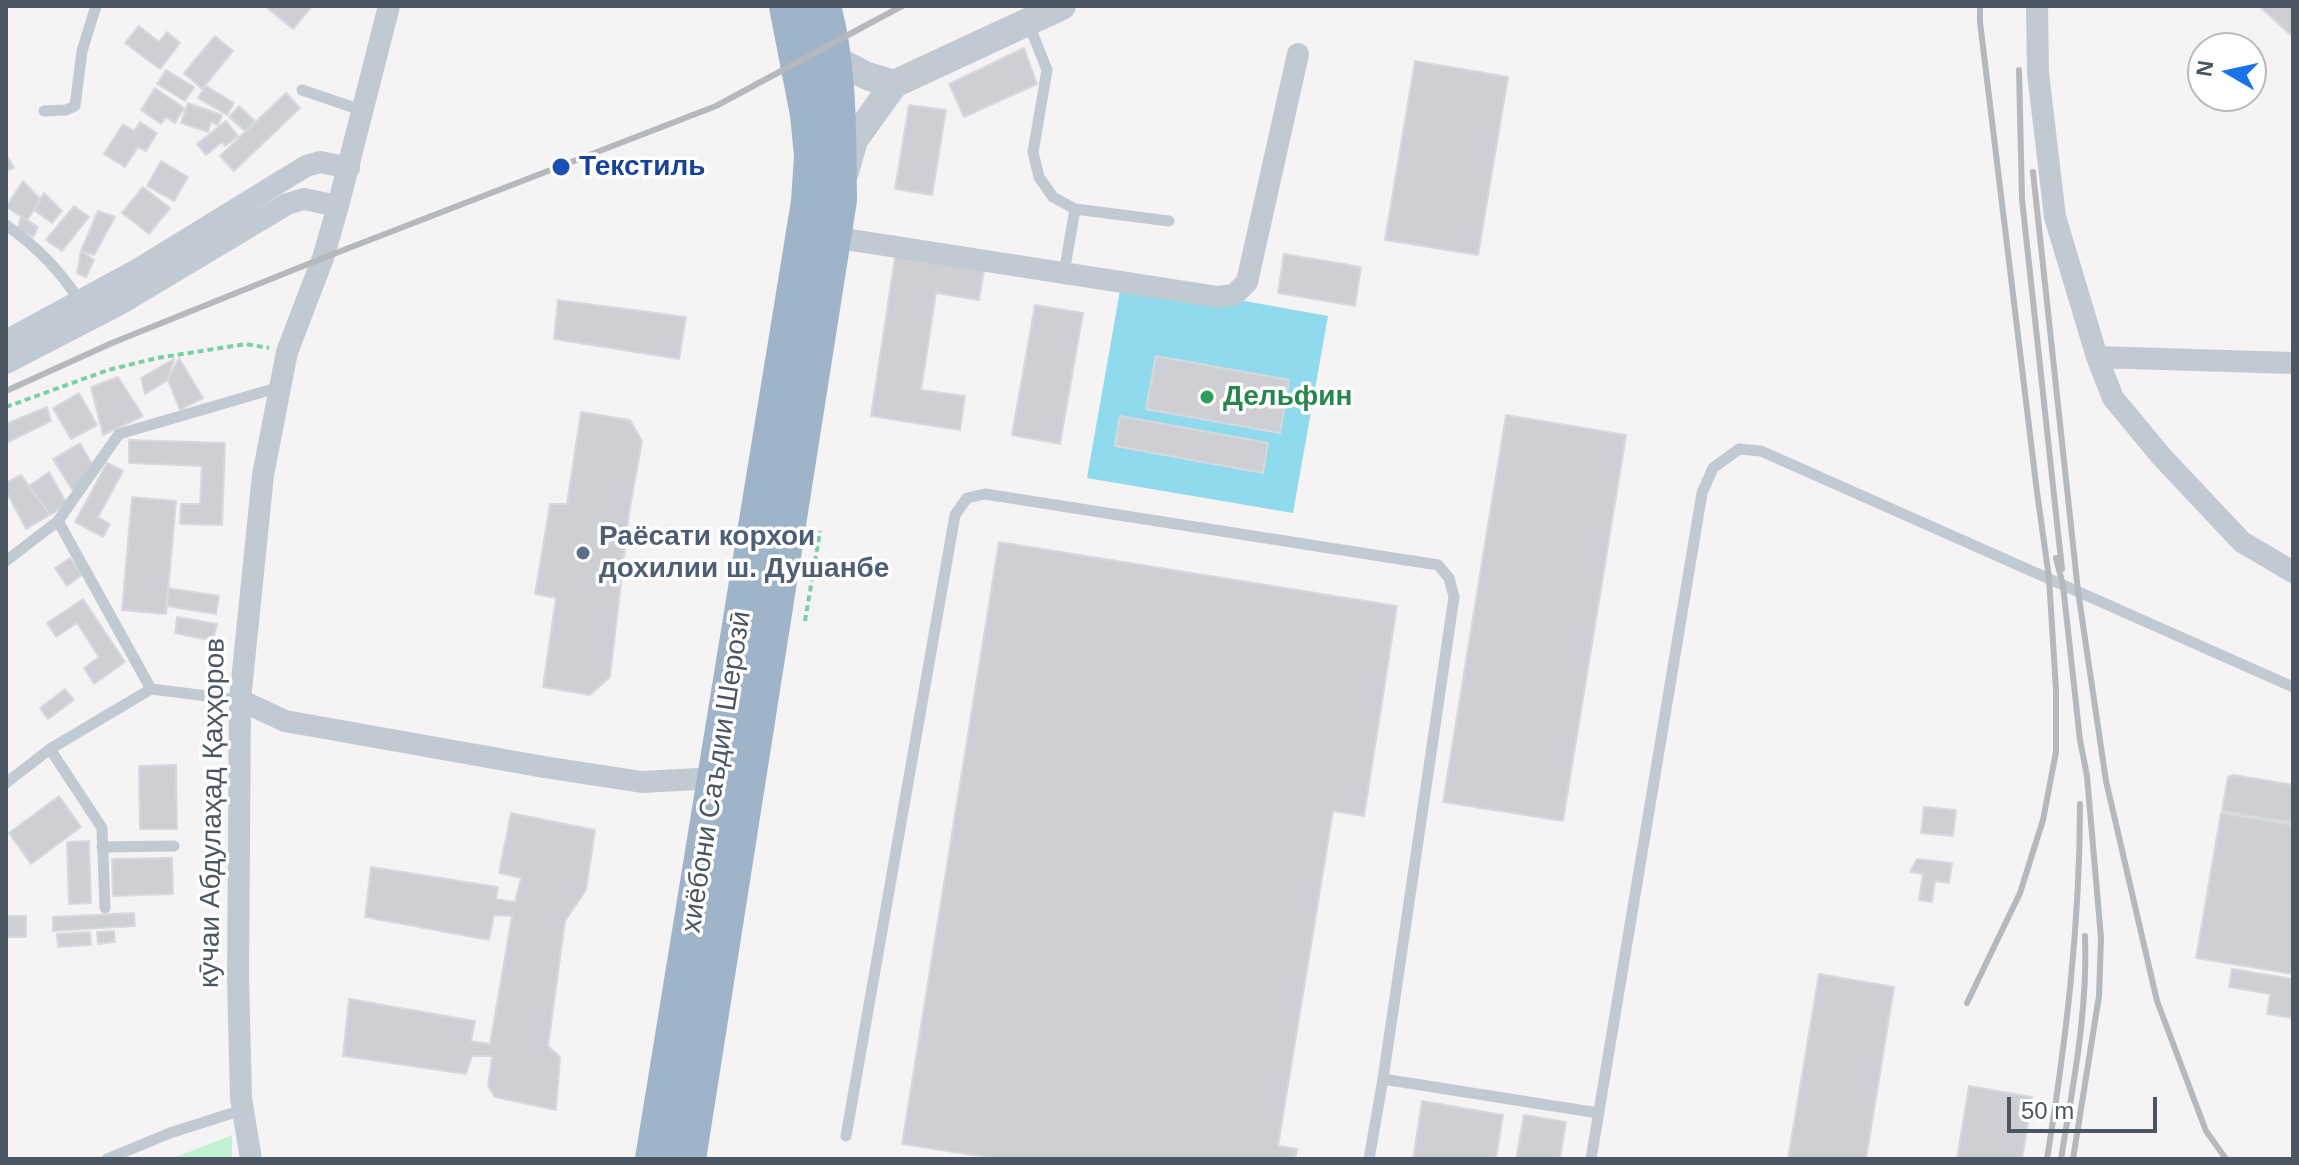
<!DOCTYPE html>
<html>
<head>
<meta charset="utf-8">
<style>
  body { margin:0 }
  #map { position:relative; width:2299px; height:1165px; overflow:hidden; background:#f5f3f3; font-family:Arial,sans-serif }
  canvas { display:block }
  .frame { position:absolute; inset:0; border:8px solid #4a5661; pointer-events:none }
  .north { position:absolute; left:2187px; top:32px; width:80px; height:80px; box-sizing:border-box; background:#fff; border:2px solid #b7bbc0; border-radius:50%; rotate:279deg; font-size:22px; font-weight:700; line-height:32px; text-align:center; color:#4a5661 }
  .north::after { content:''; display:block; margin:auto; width:28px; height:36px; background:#1a73e8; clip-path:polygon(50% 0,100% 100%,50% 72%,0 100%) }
  .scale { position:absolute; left:2007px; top:1097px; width:150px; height:36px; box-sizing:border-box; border:4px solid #4a5661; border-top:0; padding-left:10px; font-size:24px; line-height:28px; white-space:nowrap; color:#4a5661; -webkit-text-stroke:6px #fff; paint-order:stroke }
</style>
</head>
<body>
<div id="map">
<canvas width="2299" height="1165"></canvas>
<div class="frame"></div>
<div class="north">N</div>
<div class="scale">50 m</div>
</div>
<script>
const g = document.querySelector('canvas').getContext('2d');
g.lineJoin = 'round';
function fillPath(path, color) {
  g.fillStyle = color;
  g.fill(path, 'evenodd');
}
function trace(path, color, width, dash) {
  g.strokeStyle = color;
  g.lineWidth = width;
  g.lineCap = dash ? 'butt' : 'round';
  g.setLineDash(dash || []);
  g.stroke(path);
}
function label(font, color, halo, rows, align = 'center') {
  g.font = font + ' Arial,sans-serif';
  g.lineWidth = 7;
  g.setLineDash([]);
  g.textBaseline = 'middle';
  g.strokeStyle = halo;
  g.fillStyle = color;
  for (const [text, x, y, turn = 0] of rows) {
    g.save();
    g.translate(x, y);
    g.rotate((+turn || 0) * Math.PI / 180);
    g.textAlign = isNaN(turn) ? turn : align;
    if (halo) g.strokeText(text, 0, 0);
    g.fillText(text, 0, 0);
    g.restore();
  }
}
const green = new Path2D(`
  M232,1135V1159L176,1157Z`);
const water = new Path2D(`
  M1122,279L1328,316L1293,513L1087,478Z`);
const building = new Path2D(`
  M265,6H312L293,29Z
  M2259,6H2293V37Z
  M139,26L159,42L167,32L180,43L160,69L125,43Z
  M215,36L233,51L202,89L184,73Z
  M1024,48L1037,84L964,117L949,84Z
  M1415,61L1508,77L1478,255L1385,240Z
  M166,70L194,87L185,101L157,84Z
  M206,86L234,103L227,115L198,98Z
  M155,88L184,108L175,123L166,117L161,124L141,110Z
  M286,93L300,108L234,171L220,156Z
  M188,103L222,115L218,125L211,122L208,132L181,123Z
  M909,105L946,110L932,195L895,189Z
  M239,106L255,121L245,131L229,117Z
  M226,121L238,136L225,146L222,142L206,155L197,144Z
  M140,122L157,133L146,151L138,147L125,167L104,154L123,124L134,131Z
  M6,154L14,168L6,171Z
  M161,161L188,177L174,201L147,186Z
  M23,181L41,200L27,220L6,207Z
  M143,187L170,208L149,234L122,213Z
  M44,193L62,211L52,223L34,210Z
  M74,206L89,217L62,251L46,240Z
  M98,211L115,217L94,255L81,251Z
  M21,216L38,227L33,237L18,228Z
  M81,251L94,260L86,277L77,273Z
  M896,251L985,265L979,300L936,293L921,390L965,396L960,430L871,416Z
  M1284,254L1361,267L1355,306L1278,293Z
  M558,300L686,317L679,359L554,339Z
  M1035,305L1083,313L1060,444L1012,435Z
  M1156,356L1289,380L1280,433L1146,409Z
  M179,358L203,398L180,410L168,380Z
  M174,359L168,380L145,394L141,378Z
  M118,377L143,416L103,435L91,387Z
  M79,393L97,425L71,439L53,408Z
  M47,407L51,421L6,443V424Z
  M581,412L630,420L642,441L629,513L610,677L590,695L543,687L556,598L535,594L550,504H567Z
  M1506,415L1626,435L1563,821L1443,802Z
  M1120,416L1268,443L1263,473L1115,446Z
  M129,440L225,443L222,525L180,524L181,504H200L202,466L129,463Z
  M80,443L93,466L74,493L53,459Z
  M107,463L123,471L98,517L110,524L103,537L75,522Z
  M49,472L67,504L50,515L29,486Z
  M21,475L50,515L26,529L6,491V483Z
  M132,497L176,501L166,614L122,610Z
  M999,542L1397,606L1364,816L1333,811L1278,1146L1297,1149L1295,1159H999L902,1144Z
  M70,558L82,575L67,586L55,568Z
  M168,588L219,596L216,614L166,606Z
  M83,599L125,662L94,684L84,668L99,657L77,623L56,637L47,623Z
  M177,617L217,624L213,641L175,633Z
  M65,689L74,700L48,719L40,708Z
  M176,765L177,829H140L139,766Z
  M2234,775L2293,785V823L2222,811L2228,777Z
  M59,796L81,827L31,864L9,833Z
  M1924,807L1956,810L1953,836L1921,833Z
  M511,813L595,830L586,890L565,921L548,1046L560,1057L556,1110L495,1097L488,1086L492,1056H472L466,1074L343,1056L349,999L475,1021L471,1041L490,1044L512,916L494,915L489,940L365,917L371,867L498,887L496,899L515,902L521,878L499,873Z
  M2221,813L2293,825V974L2196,958Z
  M89,841L91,903L69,904L67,842Z
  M172,858L173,894L113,896L112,859Z
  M1917,859L1952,863L1949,883L1935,881L1932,902L1919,900L1923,874L1910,872Z
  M134,913L135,926L53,931V917Z
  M7,916H26V937H6Z
  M114,931L115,942L98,944L97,932Z
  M90,932L91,945L58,947L57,934Z
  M2232,969L2293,979V1018L2267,1014L2270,994L2229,987Z
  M1819,974L1894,987L1866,1159H1788Z
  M1969,1086L2032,1097L2022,1159H1957Z
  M1422,1101L1503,1115L1496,1159H1413Z
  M1524,1115L1566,1122L1560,1159H1516Z`);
const path = new Path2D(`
  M6,407L108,370L157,358L246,344L269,348
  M805,621L820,531`);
const service = new Path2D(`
  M1028,22L1047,70L1033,152L1039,177L1053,197L1075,209
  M302,90L364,111
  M44,111L66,110L75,106L82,51L96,6
  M6,225C36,246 61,271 80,302
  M1064,273L1075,209L1169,221
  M58,521L151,689
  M6,561L58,521L119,434L280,387
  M50,749L102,828L105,908
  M6,783L50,749L151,689L240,700
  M102,847L174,846
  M1383,1079L1598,1113
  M846,1136L955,515L967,498L985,494L1438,565L1449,578L1454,597L1383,1079L1369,1159
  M107,1159L170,1133L242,1110
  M1591,1159L1702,493L1713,468L1739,449L1761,451L2293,687`);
const minor = new Path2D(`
  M2037,6L2038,73L2055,217L2097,357
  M832,237L1218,297L1234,295L1247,282L1298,54
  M6,341L135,271L306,166L320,162L349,168
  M6,363L120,304L287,204L304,199L338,206
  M2293,363L2097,357L2113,398L2161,456L2242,542L2293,572
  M240,700L285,721L544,767L642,782L716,778
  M251,1159L241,1098L238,978L240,700L263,475L287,352L323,258L338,206L389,6`);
const tertiary = new Path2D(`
  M833,58L867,76L894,84L854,140L845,172
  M894,84L1062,6`);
const trunk = new Path2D(`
  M654,1159L810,202L813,156L809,114L788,6
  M687,1159L838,200C837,133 839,71 822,6`);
const rail = new Path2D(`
  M2019,70L2022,199L2062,569
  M2033,172L2078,591L2106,781L2157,1001L2206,1131L2226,1159
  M6,391L112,343L323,258L716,106L902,6
  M2056,558L2063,585L2080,740L2087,776L2101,938L2099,996L2073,1159
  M1967,1003L2020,893L2043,820L2056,752V690L2049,578L2037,492L1980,22V6
  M2047,1159C2066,1041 2080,924 2080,804
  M2061,1159C2073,1085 2088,1011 2085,936`);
const markers = [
  [561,167,10,"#1a4fb4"],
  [1207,397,8,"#2e9e5b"],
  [583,553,8,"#5c6f8a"]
];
const transitNames = [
  ["Текстиль",579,167]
];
const leisureNames = [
  ["Дельфин",1223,397]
];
const serviceNames = [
  ["Раёсати корхои",599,537],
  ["дохилии ш. Душанбе",599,569]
];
const streetNames = [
  ["хиёбони Саъдии Шерозӣ",717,772,-81],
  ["кӯчаи Абдулаҳад Қаҳҳоров",213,813,-89]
];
fillPath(green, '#c3f1d5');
fillPath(water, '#90daee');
fillPath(building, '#cdcfd5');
trace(building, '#d7d9de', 2);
trace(path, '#7ad0a6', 4, [6, 4]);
trace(service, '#c1cad2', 11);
trace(minor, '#c1cad2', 22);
trace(tertiary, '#c1cad2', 28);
trace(trunk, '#9fb4c9', 38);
trace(rail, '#b5b8bd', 6);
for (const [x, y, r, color] of markers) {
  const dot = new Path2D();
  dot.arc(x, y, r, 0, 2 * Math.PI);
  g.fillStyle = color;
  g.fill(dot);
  trace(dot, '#fff', 3);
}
label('bold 28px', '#164399', '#fff', transitNames, 'left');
label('bold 28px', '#27864d', '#fff', leisureNames, 'left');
label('bold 28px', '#4e5e75', '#fff', serviceNames, 'left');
label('28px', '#4a5661', '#fff', streetNames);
</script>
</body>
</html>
